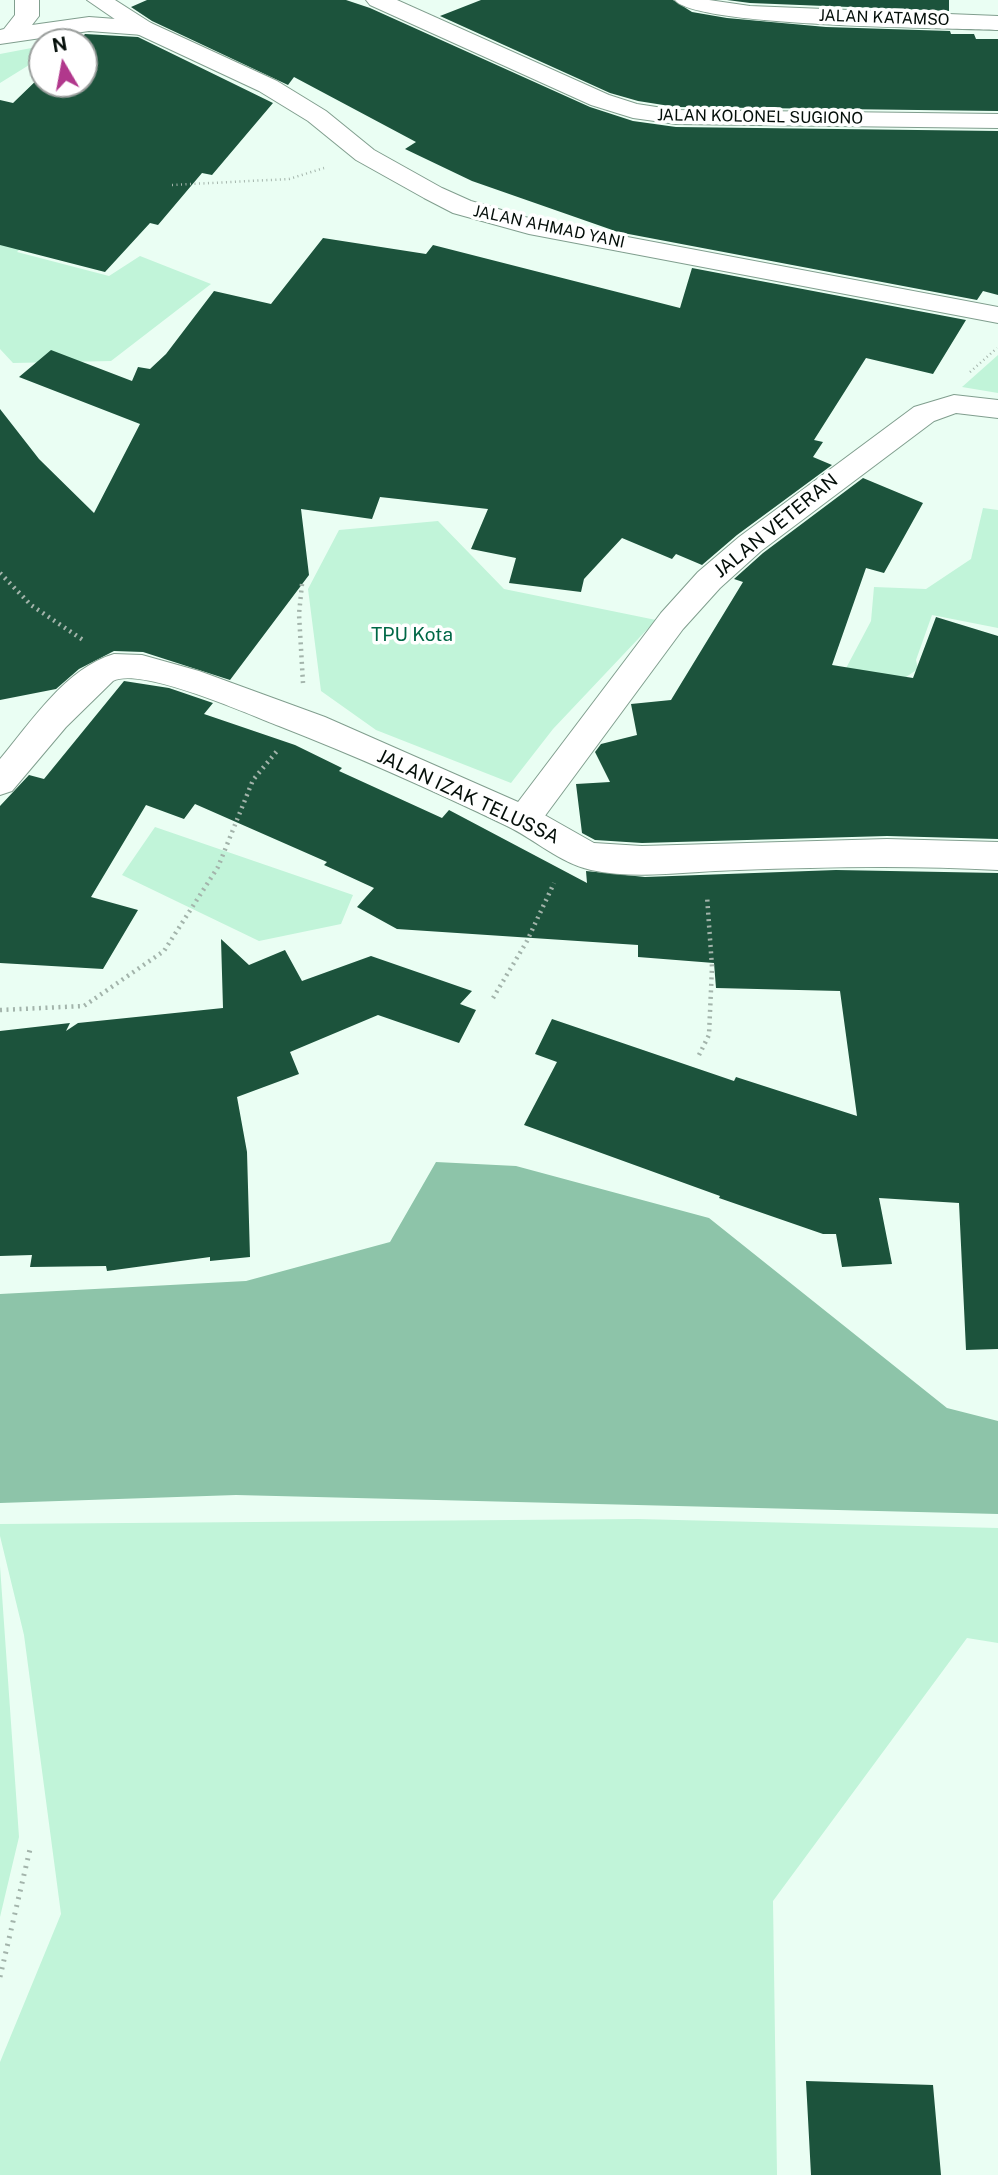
<!DOCTYPE html>
<html>
<head>
<meta charset="utf-8">
<style>
  body { margin:0 }
  #map { position:relative; width:998px; height:2175px; overflow:hidden; background:#eafef3; font-family:"Public Sans",sans-serif }
  canvas { display:block }
  .north { position:absolute; left:28px; top:28px; width:70px; height:70px; box-sizing:border-box; background:#fff; border:2px solid #9b9f9d; border-radius:50%; rotate:350deg; font-size:19px; font-weight:700; line-height:28px; text-align:center; color:#040e09 }
  .north::after { content:''; display:block; margin:auto; width:24px; height:32px; background:#b1388c; clip-path:polygon(50% 0,100% 100%,50% 72%,0 100%) }
</style>
</head>
<body>
<div id="map">
<canvas width="998" height="2175"></canvas>
<div class="north">N</div>
</div>
<script>
const g = document.querySelector('canvas').getContext('2d');
g.lineJoin = 'round';
function fillPath(path, color) {
  g.fillStyle = color;
  g.fill(path, 'evenodd');
}
function trace(path, color, width, dash) {
  g.strokeStyle = color;
  g.lineWidth = width;
  g.lineCap = dash ? 'butt' : 'round';
  g.setLineDash(dash || []);
  g.stroke(path);
}
function label(font, color, halo, rows, align = 'center') {
  g.font = font + ' "Public Sans",sans-serif';
  g.lineWidth = 7;
  g.setLineDash([]);
  g.textBaseline = 'middle';
  g.strokeStyle = halo;
  g.fillStyle = color;
  for (const [text, x, y, turn = 0] of rows) {
    g.save();
    g.translate(x, y);
    g.rotate((+turn || 0) * Math.PI / 180);
    g.textAlign = isNaN(turn) ? turn : align;
    if (halo) g.strokeText(text, 0, 0);
    g.fillText(text, 0, 0);
    g.restore();
  }
}
const green = new Path2D(`
  M42,46V57L0,83V54Z
  M0,201L61,207L17,252L109,276L140,256L211,284L111,361L13,363L0,349Z
  M998,355V393L962,387Z
  M983,508L998,510V628L932,615L916,660L918,669L906,677L835,689L871,621L874,587L926,589L971,559Z
  M438,521L504,589L656,620L553,729L511,783L376,730L321,691L308,589L339,530Z
  M155,827L353,895L341,924L259,941L122,875Z
  M638,1519L998,1528V1643L967,1638L773,1901L777,2175H0V2062L61,1914L24,1635L0,1536V1524Z
  M0,1566L19,1837L0,1917Z`);
const water = new Path2D(`
  M436,1162L516,1166L709,1218L947,1408L998,1421V1514L236,1495L0,1503V1294L246,1281L390,1242Z`);
const building = new Path2D(`
  M147,0H346L370,8L590,107L633,121L676,127L998,131V295L983,291L977,300L618,232L472,181L405,149L416,142L294,77L288,85L152,21L131,7Z
  M481,0H673L692,12L727,18L826,27L950,31L951,34H974L976,39H998V111L676,107L638,101L610,93L440,16Z
  M727,0H949V11L750,3Z
  M85,34L138,37L273,103L212,175L202,173L158,225L150,223L105,272L0,245V100L13,103L42,75V84H84V42H77Z
  M323,238L426,254L433,245L680,308L692,268L966,320L933,374L866,358L814,440L823,442L813,457L832,465L737,535L702,565L676,554L672,559L622,538L584,579L581,592L509,583L516,558L471,549L488,509L380,497L372,519L301,509L309,575L230,680L143,652L114,651L79,669L56,689L0,700V409L39,459L94,513L140,424L19,377L51,350L132,381L138,367L150,369L166,354L214,291L271,304Z
  M863,478L923,503L884,573L866,568L832,665L913,678L936,617L998,636V839L887,836L642,843L595,840L582,833L576,784L610,782L595,752L601,744L637,735L631,704L671,700L743,582L734,579L763,553Z
  M124,681L169,688L213,703L204,714L295,745L342,768L339,771L442,818L449,810L587,883L586,871L645,877L836,870L998,873V1349L966,1350L959,1203L879,1198L892,1264L842,1267L836,1234H823L719,1198L720,1196L524,1125L557,1062L535,1054L552,1019L734,1081L736,1077L857,1116L840,991L716,988L714,963L638,957V945L397,929L357,907L374,888L324,865L327,862L195,804L184,819L146,805L91,897L138,910L103,969L0,963V806L29,775L44,779Z
  M221,939L249,965L285,950L302,981L371,956L472,991L460,1004L476,1010L459,1043L378,1015L290,1052L299,1074L237,1097L247,1152L250,1257L210,1261V1257L107,1271L106,1266L30,1267L32,1255L0,1256V1031L70,1023L66,1031L78,1023L223,1008Z
  M806,2081L933,2085L941,2175H811Z`);
const pathFar2 = new Path2D(`
  M172,185L289,179L324,168
  M970,372L997,348`);
const pathFar1 = new Path2D(`
  M0,573L31,605L83,640
  M302,584L299,614L303,683
  M493,998L527,941L554,883
  M0,1010L84,1006L164,951L218,867L253,780L277,751
  M699,1055L709,1035L712,967L707,896`);
const path = new Path2D(`
  M0,1977L31,1845`);
const street = new Path2D(`
  M366,0H397L609,95L637,104L676,110L998,114V128L676,124L633,118L591,105L370,5Z
  M675,0H709L750,6L998,16V30C952,28 694,27 675,0Z`);
const secondary = new Path2D(`
  M15,0H39V16L32,25L89,17L143,21L151,23L155,28L151,33L143,35L89,31L0,44V30L4,29L15,15Z
  M954,395L998,400V418L956,413L934,421L761,551L720,588L683,629L536,828L524,832L512,828L507,819L512,810L661,613L698,572L739,537L914,407Z`);
const primary = new Path2D(`
  M87,0H115L151,23L277,81L326,111L374,150L442,188L471,201L532,219L998,307V323L529,234L453,213L424,198L356,160L308,121L259,91L135,33Z
  M114,654L142,655L199,671L325,717L534,809L594,843L642,846L887,839L998,842V870C911,865 825,867 739,870C691,871 637,880 591,870C558,862 536,840 507,826C432,790 356,756 279,726C248,714 140,666 113,681L66,727L12,791L0,795V759C31,722 66,668 114,654Z`);
const farStreetnames = [
  ["JALAN KATAMSO",884,18,2],
  ["JALAN KOLONEL SUGIONO",760,117,1],
  ["JALAN AHMAD YANI",549,227,12]
];
const streetNames = [
  ["JALAN VETERAN",776,526,-39],
  ["JALAN IZAK TELUSSA",468,797,25]
];
const parkNames = [
  ["TPU Kota",412,635]
];
fillPath(green, '#c1f4d9');
fillPath(water, '#8dc4a9');
fillPath(building, '#1c533c');
trace(street, '#809e8e', 2);
trace(secondary, '#809e8e', 2);
trace(primary, '#809e8e', 2);
trace(pathFar2, '#a3b4ab', 2.5, [1, 3.5]);
trace(pathFar1, '#a3b4ab', 4.5, [2, 4.5]);
trace(path, '#a3b4ab', 5, [2, 6]);
fillPath(street, '#fff');
fillPath(secondary, '#fff');
fillPath(primary, '#fff');
label('16px', '#040e09', '#fff', farStreetnames);
label('19px', '#040e09', '#fff', streetNames);
label('19px', '#006846', '#fff', parkNames);
</script>
</body>
</html>
